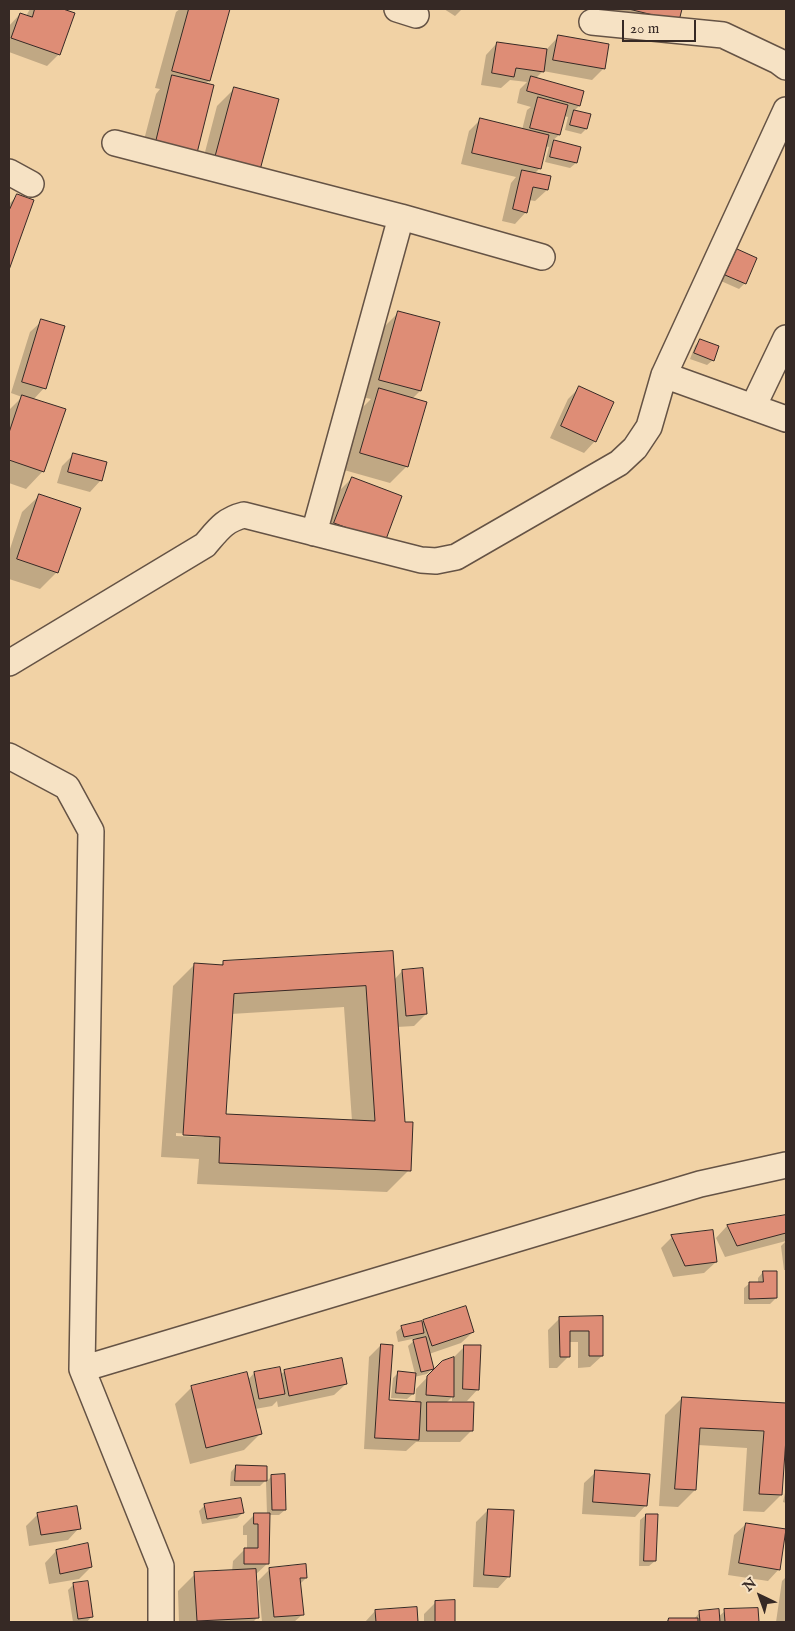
<!DOCTYPE html>
<html>
<head>
<meta charset="utf-8">
<style>
  body { margin:0 }
  #map { position:relative; width:795px; height:1631px; overflow:hidden; background:#f1d2a5; font-family:"IM FELL English",serif }
  canvas { display:block }
  .frame { position:absolute; inset:0; border:10px solid #362925; pointer-events:none }
  .north { position:absolute; left:735px; top:1571px; width:50px; height:50px; -webkit-text-stroke:4px #f6e2c4; paint-order:stroke; rotate:318deg; font-size:14px; font-weight:700; line-height:20px; text-align:center; color:#362925 }
  .north::after { content:''; display:block; margin:auto; width:18px; height:22px; background:#362925; clip-path:polygon(50% 0,100% 100%,50% 72%,0 100%) }
  .scale { position:absolute; left:622px; top:20px; width:74px; height:22px; box-sizing:border-box; border:2px solid #362925; border-top:0; padding-left:6px; font-size:15px; line-height:18px; white-space:nowrap; color:#362925; -webkit-text-stroke:4px #f6e2c4; paint-order:stroke }
</style>
</head>
<body>
<div id="map">
<canvas width="795" height="1631"></canvas>
<div class="frame"></div>
<div class="north">N</div>
<div class="scale">20 m</div>
</div>
<script>
const g = document.querySelector('canvas').getContext('2d');
g.lineJoin = 'round';
function fillPath(path, color) {
  g.fillStyle = color;
  g.fill(path, 'evenodd');
}
function trace(path, color, width, dash) {
  g.strokeStyle = color;
  g.lineWidth = width;
  g.lineCap = dash ? 'butt' : 'round';
  g.setLineDash(dash || []);
  g.stroke(path);
}
const shadow = new Path2D(`
  M30,9H70L67,12L59,54L47,66L9,52V26L20,14L26,16Z
  M180,9H229L209,81L205,84L195,156L178,173L138,163L156,94L160,89L155,88L176,12Z
  M444,9H462L455,16Z
  M613,9H681L678,20L610,18Z
  M558,37L604,68L592,80L543,71L535,79L579,106L574,111L590,115L586,129L581,134L565,130L568,117L564,116L559,135L552,141L579,148L576,163L570,168L545,162L549,147L545,146L540,168L534,174L547,190L535,201L529,200L526,212L515,224L502,221L511,183L516,177L461,164L469,131L480,120L522,130L527,110L531,107L517,103L520,89L527,82L510,80L501,88L481,85L486,55L497,43L546,50Z
  M234,89L277,100L199,175L217,106Z
  M17,196L33,200L9,267V204Z
  M737,251L745,283L739,289L721,281L731,256Z
  M399,312L420,391L412,399L407,466L390,483L344,470L363,407L371,399L362,397L382,329Z
  M42,321L44,388L33,400L43,471L26,489L9,483V410L22,397L11,393L30,332Z
  M700,340L713,360L707,365L690,359L695,346Z
  M579,388L595,441L584,453L550,438L568,399Z
  M73,455L101,480L90,492L57,483L62,466Z
  M352,478L384,541L324,535L340,490Z
  M40,495L57,572L40,589L9,579V552L22,512Z
  M223,963L394,980L402,971L426,1014L414,1026L397,1027L404,1123L409,1170L387,1192L197,1184L199,1159L161,1157L173,986L195,964L220,966ZM344,1007L352,1121L224,1116L231,1014ZM176,1133L204,1135V1137L176,1136Z
  M786,1216V1241L725,1257L716,1238L727,1226Z
  M672,1237L716,1262L704,1273L673,1277L661,1248Z
  M786,1241V1270H784L781,1246Z
  M763,1272L776,1298L770,1304H744V1288L750,1283H758V1278Z
  M601,1317L602,1356L590,1367L578,1368V1342H569V1356L557,1368H549L548,1330L560,1318Z
  M424,1321L473,1332L461,1343L429,1354L433,1368L427,1374L414,1377L413,1394L407,1399L391,1398L393,1378L398,1373L415,1374L408,1346L417,1338L398,1342L396,1332L402,1327L421,1324Z
  M381,1345L388,1402L415,1403L416,1389L442,1362L453,1358L465,1346L478,1389L467,1401H452V1397L446,1403L472,1430L460,1442H416L406,1451L364,1449L369,1357Z
  M285,1371L346,1384L334,1395L278,1407L277,1401L272,1406L255,1409L261,1433L244,1450L190,1464L175,1404L192,1387L248,1380L254,1373L280,1375Z
  M682,1398L786,1405L781,1495L764,1512L743,1511L747,1448L698,1445L695,1490L678,1507L659,1506L665,1415Z
  M236,1466L265,1481L260,1486H230L231,1472Z
  M596,1472L646,1505L635,1517L582,1514L584,1483Z
  M272,1476L285,1510L279,1515H268V1563L255,1575L257,1618L253,1622H179L178,1591L195,1574L232,1572L233,1561L244,1550H247V1535H243V1526L255,1514H267L266,1482Z
  M786,1488V1503L783,1502Z
  M205,1505L243,1513L237,1518L202,1524L199,1511Z
  M488,1510L509,1576L498,1588L473,1587L476,1522Z
  M38,1514L79,1528L68,1540L29,1546L26,1526Z
  M646,1515L655,1561L649,1566H639L640,1520Z
  M746,1524L779,1569L768,1581L728,1575L734,1535Z
  M56,1551L91,1567L79,1579L49,1584L45,1563Z
  M270,1569L306,1578L300,1584L303,1614L294,1622H262L258,1581Z
  M786,1577V1622H776L782,1581Z
  M74,1584L92,1616L87,1622H73L68,1590Z
  M436,1602H454V1622H424V1614Z
  M416,1609V1622H365L375,1611Z
  M757,1609L758,1622H666L669,1619H694L700,1612L718,1617L725,1611Z`);
const building = new Path2D(`
  M35,9H63L75,13L60,55L11,38L20,13L32,17Z
  M189,9H230L210,81L172,71Z
  M629,9H682L679,21Z
  M558,35L609,44L605,69L553,60Z
  M497,42L547,49L544,72L516,68L514,77L492,73Z
  M172,75L214,85L196,157L155,146Z
  M531,76L584,91L580,106L527,91Z
  M234,87L279,99L260,170L215,158Z
  M538,97L568,105L560,135L530,128Z
  M574,110L591,114L587,129L570,125Z
  M480,118L549,135L541,169L472,153Z
  M554,140L581,147L577,163L550,157Z
  M522,170L551,176L548,190L533,187L527,213L513,209Z
  M17,194L34,200L9,270V211Z
  M737,249L757,258L746,284L725,275Z
  M398,311L440,322L421,391L379,380Z
  M41,319L65,326L46,389L22,382Z
  M700,339L719,346L714,361L694,353Z
  M579,386L614,402L596,442L561,426Z
  M379,388L427,402L408,467L360,453Z
  M22,395L66,409L44,472L9,460V433Z
  M73,453L107,462L102,481L68,472Z
  M352,477L402,496L385,542L334,523Z
  M39,494L81,508L58,573L17,559Z
  M393,951L405,1122H413L411,1171L219,1163L220,1137L183,1135L194,963L223,965V961ZM366,986L375,1121L226,1114L234,994Z
  M423,968L427,1014L406,1016L402,970Z
  M786,1215V1233L737,1246L727,1225Z
  M713,1230L717,1262L685,1266L671,1235Z
  M763,1271H777V1298L749,1299V1282H763Z
  M466,1306L474,1332L432,1346L423,1320Z
  M603,1316V1356H589V1331H570V1357H560L559,1317Z
  M422,1321L424,1333L404,1337L401,1326Z
  M426,1337L434,1369L421,1372L413,1340Z
  M381,1344L393,1345L389,1400L421,1402L419,1440L375,1438Z
  M464,1345H481L479,1390L463,1389Z
  M454,1357V1397L426,1395L427,1376L442,1361Z
  M342,1358L347,1384L289,1396L284,1370Z
  M280,1367L285,1394L259,1399L254,1372Z
  M398,1371L416,1373L414,1394L396,1393Z
  M247,1372L262,1434L206,1448L191,1386Z
  M682,1397L786,1403V1438L782,1495L759,1494L764,1431L700,1428L696,1490L675,1489Z
  M427,1402H474L473,1431H427Z
  M236,1465L267,1466V1481H235Z
  M595,1470L650,1474L647,1506L593,1502Z
  M285,1474L286,1510H272L271,1475Z
  M241,1498L244,1513L207,1519L204,1504Z
  M77,1506L81,1529L41,1535L37,1513Z
  M488,1509L514,1510L510,1577L484,1575Z
  M254,1513H270L269,1564H244V1548H258V1524H254Z
  M646,1514H658L656,1561H644Z
  M746,1523L786,1529L780,1570L739,1563Z
  M88,1543L92,1567L60,1574L56,1550Z
  M306,1564L307,1578H300L304,1615L274,1617L269,1568Z
  M256,1569L259,1618L197,1621L194,1572Z
  M88,1581L93,1617L78,1619L73,1583Z
  M455,1600V1622H435V1601Z
  M417,1607L418,1622H376L375,1610Z
  M758,1608L759,1622H725L724,1609Z
  M719,1609L720,1622H700L699,1611Z
  M669,1618H698V1622H668Z`);
const minor = new Path2D(`
  M397,9L416,15
  M592,22L723,35L778,61L786,67
  M115,143L401,217L542,257
  M9,172L31,184
  M664,375L786,419
  M753,407L786,338
  M314,533L401,217
  M9,663L205,545C218,530 224,520 244,515L421,560L436,561L456,557L619,463L635,448L649,427L664,375L786,110
  M9,756L67,787L91,831L82,1369
  M161,1622V1566L82,1369L700,1184L786,1165`);
fillPath(shadow, '#0003');
fillPath(building, '#de8d76');
trace(building, '#362925', 1);
trace(minor, '#655345', 28);
trace(minor, '#f6e2c4', 25);
</script>
</body>
</html>
